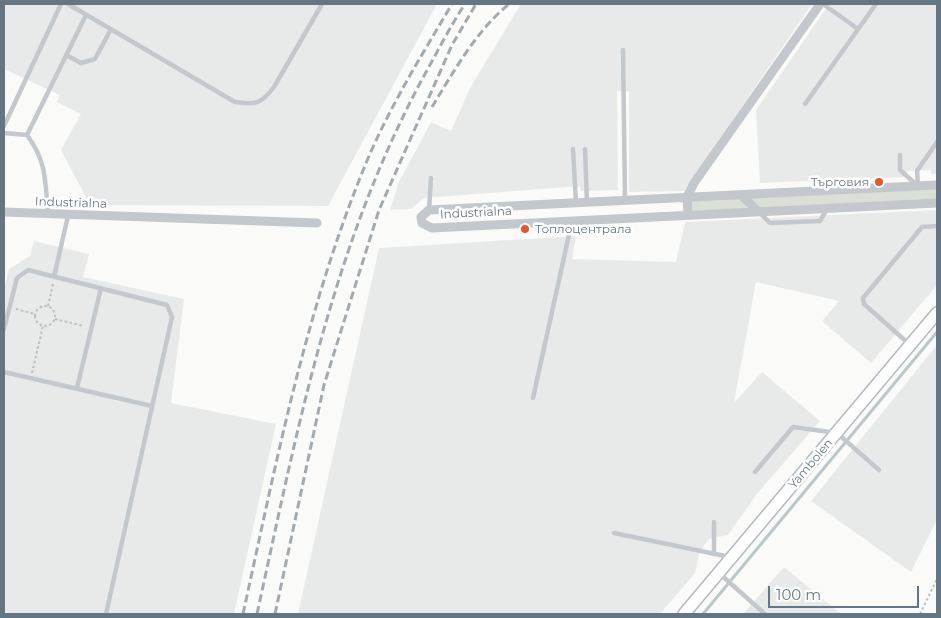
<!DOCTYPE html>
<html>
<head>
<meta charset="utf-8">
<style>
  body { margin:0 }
  #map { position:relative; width:941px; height:618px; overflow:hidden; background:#fafaf8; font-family:Montserrat,sans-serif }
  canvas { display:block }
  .frame { position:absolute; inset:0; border:5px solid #657683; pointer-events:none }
  .scale { position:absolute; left:768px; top:586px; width:151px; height:22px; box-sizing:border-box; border:2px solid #657683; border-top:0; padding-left:6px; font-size:15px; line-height:18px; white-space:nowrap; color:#657683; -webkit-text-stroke:4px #fff; paint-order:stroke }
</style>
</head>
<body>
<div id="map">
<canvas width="941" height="618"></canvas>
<div class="frame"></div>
<div class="scale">100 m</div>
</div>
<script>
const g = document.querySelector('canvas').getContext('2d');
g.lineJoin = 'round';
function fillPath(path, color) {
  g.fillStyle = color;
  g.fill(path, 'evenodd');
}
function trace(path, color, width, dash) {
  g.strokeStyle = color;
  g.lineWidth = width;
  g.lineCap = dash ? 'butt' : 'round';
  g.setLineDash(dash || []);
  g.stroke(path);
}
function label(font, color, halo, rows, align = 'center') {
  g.font = font + ' Montserrat,sans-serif';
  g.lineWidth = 5;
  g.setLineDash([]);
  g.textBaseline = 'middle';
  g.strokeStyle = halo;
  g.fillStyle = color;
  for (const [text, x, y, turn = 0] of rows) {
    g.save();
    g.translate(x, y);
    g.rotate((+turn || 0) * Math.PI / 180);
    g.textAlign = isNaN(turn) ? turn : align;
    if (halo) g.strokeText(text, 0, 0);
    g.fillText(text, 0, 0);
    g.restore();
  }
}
const built = new Path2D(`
  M4,4H437L328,206L90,205L61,150L81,114L57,102L60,95L4,69Z
  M521,4H812L684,191L629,192V91H617L618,190L580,191V186L424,198L411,209L390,210L399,182L431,122L451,131L470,88Z
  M829,4H937V174H931V170L908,171L904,177L760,183L756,110Z
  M937,210V285L871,363L822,321L839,301L756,282L734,403L762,372L820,421L756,495L728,535L709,539L700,551L695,573L660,614H298L379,248L576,236L572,259L676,262L685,222Z
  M34,241L89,254L83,277L184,299L171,403L276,424L234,614H4V289L9,269L30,256Z
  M937,345V520L911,572L811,501Z
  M784,567L841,614H743Z`);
const green = new Path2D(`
  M937,185V203L688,215L687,197Z`);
const stream = new Path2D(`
  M703,614L937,332`);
const path = new Path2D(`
  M35 316a10 10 0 1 1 20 0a10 10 0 1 1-20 0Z
  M48,306L53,284
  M16,309L35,314
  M55,319L84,326
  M32,373L43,326
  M920,614L937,579`);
const service = new Path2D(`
  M68,4L235,102C256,105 261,104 274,87L322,4
  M823,4L858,29
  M623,50L625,200
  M66,55L81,63L95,59L111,29
  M805,104L876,4
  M4,126L61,4
  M4,133L27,135C47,162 45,181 48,213
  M27,135L86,15
  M573,149L576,203
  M585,149L587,202
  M900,155V170L918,186L917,171L937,142
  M429,210L431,178
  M760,213L770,223L820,221L827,209
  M54,277L68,216
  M4,329L17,278L28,270L167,305L172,317L106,614
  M909,344L864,304L863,298L922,227L937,226
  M4,372L152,406
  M77,388L101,288
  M533,398L572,221
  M755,472L793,427L837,433L879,470
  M714,522V554
  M614,533L730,557
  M720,574L765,614`);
const minor = new Path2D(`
  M937,185L429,210L421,217L422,223L432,228L937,203
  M741,195L759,212
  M4,212L317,223
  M688,215L687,197L694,183L820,4`);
const secondary = new Path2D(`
  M684,614L937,313`);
const rail = new Path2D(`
  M432,107C454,71 476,31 509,4
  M243,614C277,459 307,303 369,156C392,103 423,53 452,4
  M257,614C299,422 334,236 431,63C442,43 453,22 465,4
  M275,614L324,385L379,210L452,45L476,4`);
const markers = [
  [879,182,5,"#e4572e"],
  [525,229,5,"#e4572e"]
];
const poiNames = [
  ["Търговия",869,182],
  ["Топлоцентрала",535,229,"left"]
];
const streetNames = [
  ["Industrialna",71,203,2],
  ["Industrialna",476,213,-3],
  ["Yambolen",811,464,-50]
];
fillPath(built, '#e8e9e9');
fillPath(green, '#dadfd7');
trace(stream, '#bbc7cb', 3);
trace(secondary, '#b3babf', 14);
trace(path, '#bbbfc2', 2, [2.5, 2.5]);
trace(service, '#c3c8cc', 4.5);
trace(minor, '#c3c8cc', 9);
trace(secondary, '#fff', 11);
trace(rail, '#a2aab0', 3, [8, 4]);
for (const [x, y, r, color] of markers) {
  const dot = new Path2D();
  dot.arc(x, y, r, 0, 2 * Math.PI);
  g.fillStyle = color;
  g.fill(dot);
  trace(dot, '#fff', 2);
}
label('12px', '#657683', '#fff', poiNames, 'right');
label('12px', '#657683', '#fff', streetNames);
</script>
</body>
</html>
